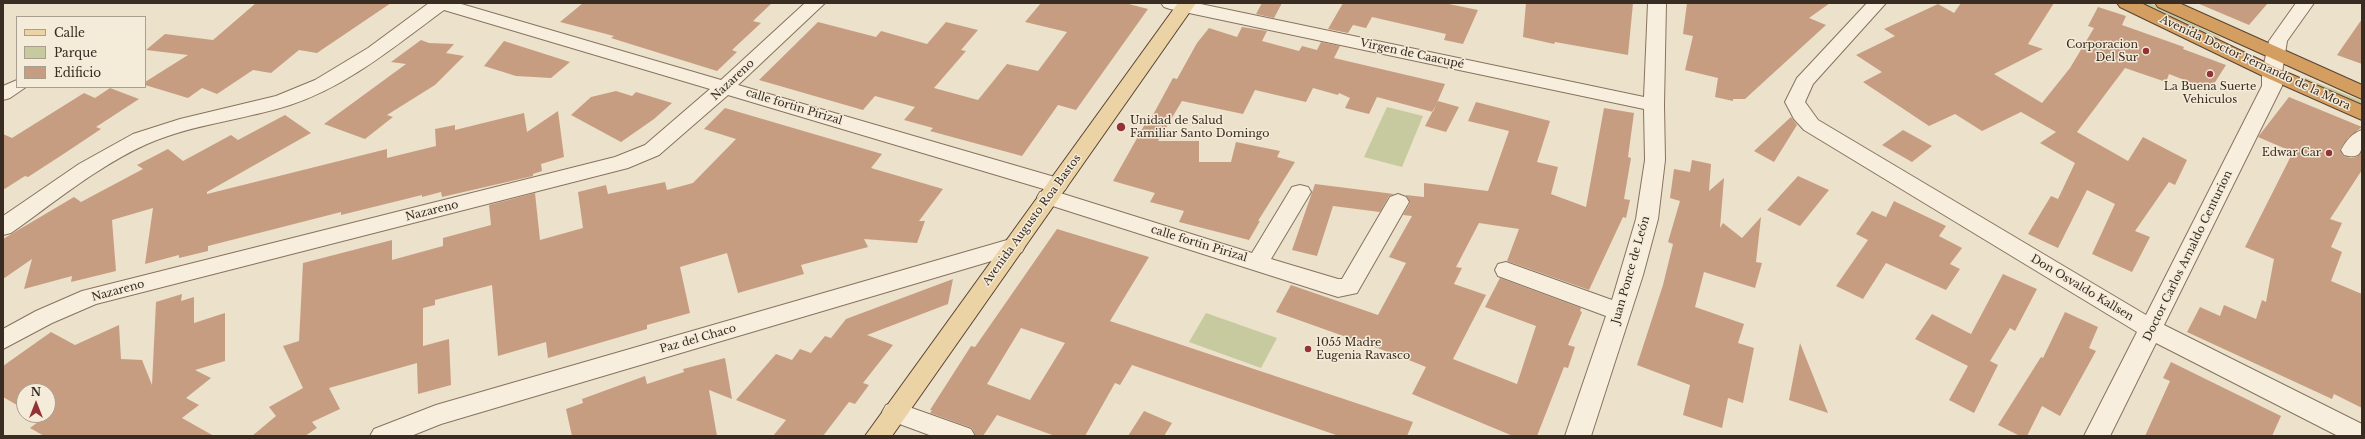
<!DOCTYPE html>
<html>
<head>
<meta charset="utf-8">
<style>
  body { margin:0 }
  #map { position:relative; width:2365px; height:439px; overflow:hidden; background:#ece1ca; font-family:"Libre Baskerville",serif }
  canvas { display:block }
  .frame { position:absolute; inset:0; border:4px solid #392c22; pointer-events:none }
  .legend { position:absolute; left:16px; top:16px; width:130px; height:72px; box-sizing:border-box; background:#f4ebd9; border:1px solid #a99f90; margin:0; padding:5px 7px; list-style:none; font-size:12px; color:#392c22 }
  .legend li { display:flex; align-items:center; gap:8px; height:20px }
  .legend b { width:20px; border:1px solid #a99f90 }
  .north { position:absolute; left:16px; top:383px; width:40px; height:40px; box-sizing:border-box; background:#f4ebd9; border:1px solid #a99f90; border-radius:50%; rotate:0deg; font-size:11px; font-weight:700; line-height:16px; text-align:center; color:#392c22 }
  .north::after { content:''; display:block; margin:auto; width:14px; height:18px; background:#933337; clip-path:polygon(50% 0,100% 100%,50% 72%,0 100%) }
</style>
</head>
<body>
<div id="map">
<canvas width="2365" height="439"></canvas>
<div class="frame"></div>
<ul class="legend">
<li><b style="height:5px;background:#ecd3a5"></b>Calle</li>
<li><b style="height:11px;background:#c6ca9e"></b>Parque</li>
<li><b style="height:11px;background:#c79d82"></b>Edificio</li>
</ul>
<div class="north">N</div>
</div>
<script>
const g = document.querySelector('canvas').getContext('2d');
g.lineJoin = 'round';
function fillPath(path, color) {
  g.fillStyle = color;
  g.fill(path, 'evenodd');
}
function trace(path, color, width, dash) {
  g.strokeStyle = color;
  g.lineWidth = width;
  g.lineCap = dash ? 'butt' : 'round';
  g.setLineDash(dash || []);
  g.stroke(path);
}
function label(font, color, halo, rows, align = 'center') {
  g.font = font + ' "Libre Baskerville",serif';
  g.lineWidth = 3;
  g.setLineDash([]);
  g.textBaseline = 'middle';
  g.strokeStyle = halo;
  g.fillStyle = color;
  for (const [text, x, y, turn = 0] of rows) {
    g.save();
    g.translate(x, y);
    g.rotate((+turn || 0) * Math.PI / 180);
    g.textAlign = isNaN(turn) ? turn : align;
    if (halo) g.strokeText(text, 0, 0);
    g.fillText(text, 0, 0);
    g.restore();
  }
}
const green = new Path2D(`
  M2144,3H2150L2221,38H2218Z
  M2303,77L2362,101V104L2305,79Z
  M1387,107L1423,116L1402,167L1364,157Z
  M1206,313L1277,338L1261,368L1189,342Z`);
const building = new Path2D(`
  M256,3H391L317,53L299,50L271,73L253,70L217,94L202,88L188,98L145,85V82L188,55L146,50L165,34L213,40Z
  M583,3H772L753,21L761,23L732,50L737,52L717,71L611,38L614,36L560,22Z
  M1041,3H1125L1148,9L1076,110L1058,105L1022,156L930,131L933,128L904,120L915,107L875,96L863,110L759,80L818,22L876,37L881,31L927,44L946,22L978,30L961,50L966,51L934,88L978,100L1007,64L1038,71L1067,32L1025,22Z
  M1262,3H1282L1274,18L1256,14Z
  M1343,3H1444L1478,10L1463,44L1444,40L1446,34L1372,17L1366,28L1353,25L1348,33L1328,29Z
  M1526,3H1633L1628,55L1555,42L1554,44L1523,37Z
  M1687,3H1830L1809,18L1826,25L1745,99H1733V101L1715,97L1718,78L1685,70L1693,36L1683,34Z
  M1961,3H2054L2028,44L2043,49L1994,74L2042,103L2070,68L2094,28L2088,26L2098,7L2126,16L2122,25L2184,47L2183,49L2226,65L2210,90L2169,74L2166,82L2125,68L2077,132L2128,161L2143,137L2187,160L2175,185L2169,182L2135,231L2150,237L2132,272L2092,254L2115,204L2087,190L2058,248L2028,234L2051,196L2058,199L2075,163L2040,143L2056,132L2021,112L1982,131L1955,114L1929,126L1863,82L1882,72L1856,55L1895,36L1884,29L1938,4L1954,13Z
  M2197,3H2268L2249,25Z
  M2362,19V64L2337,55Z
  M1242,27L1267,31L1262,41L1299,51L1302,46L1317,50L1321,42L1340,46L1334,58L1445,84L1433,112L1377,97L1369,114L1345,108L1350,98L1339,93L1338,95L1313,88L1306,102L1255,90L1243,114L1182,101L1158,141H1199V162H1231L1236,142L1280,151L1277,157L1295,162L1258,221H1260L1249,240L1179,222L1184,211L1150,202L1155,193L1113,181L1145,124H1148L1173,78L1177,79L1197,43L1209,28L1237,37Z
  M421,40L429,43L454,44L446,53L464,56L435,85L387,115L393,117L365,139L324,124L406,64L391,62Z
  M504,41L570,62L551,78L516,76L484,66Z
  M110,88L139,99L96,127L101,129L65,153L28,177L25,176L3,190V134L12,138L84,93L95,98Z
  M616,91L632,96L636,92L672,103L654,119L621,142L571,115L591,97Z
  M2289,97L2362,127L2349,137L2340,149L2343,156L2351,158L2356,157L2362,152V170L2330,219L2342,223L2331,247L2342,252L2331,281L2362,294V408L2334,394L2332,399L2187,332L2200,307L2220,316L2224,305L2256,319L2262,300L2266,302L2274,259L2245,247L2293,152L2258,137Z
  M1438,101L1459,107L1446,132L1425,126Z
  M1476,102L1550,121L1537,162L1558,167L1551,194L1586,207L1604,108L1634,113L1628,157L1631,158L1624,199L1630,200L1626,218L1623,217L1589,290L1507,261L1519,229L1479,223L1456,267L1462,268L1454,284L1486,295L1453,359L1517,384L1536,326L1485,307L1500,278L1581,308L1580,311L1582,312L1568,345L1575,347L1568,368L1564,367L1537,436H1513L1412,394L1426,367L1394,354L1276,312L1291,285L1378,315L1406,263L1389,257L1412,216L1403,215L1410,203L1406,195L1424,197V183L1488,191L1509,131L1468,121Z
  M725,108L882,154L871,168L943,189L919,221H925L917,243L864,239L868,247L801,265L804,274L738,293L727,253L680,267L690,313L647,325V329L548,358L546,342L498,356L492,285L435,300V305L423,308V346L449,339L451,385L418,394L417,363L329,388L340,409L312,422L317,428L305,436H252L276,416L269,407L303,388L283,346L299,341L303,263L392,240V260L443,246V238L491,225L489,205L535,193L540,240L583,228L578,192L606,185L608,194L665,182L667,190L693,183L736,139L704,129Z
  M558,111L564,157L541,164L542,171L533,174V176L442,197L441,192L422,197V195L341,215V212L208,246V251L179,258V255L145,264L153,208L112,220L116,271L71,282L72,276L24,289L32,259L3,279V239L74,197L81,202L143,169L137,165L168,149L183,161L231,135L238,140L285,115L311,133L207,192V194L387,149V158L436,146L435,129L455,125V130L524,113L527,132Z
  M1791,117L1797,125L1774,162L1754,151Z
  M1903,130L1932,146L1912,162L1882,145Z
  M1692,160L1711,164L1709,191L1724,178L1720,228L1723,223L1742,238L1761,217L1756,262L1762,263L1755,288L1704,272L1695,307L1744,324L1738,343L1754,348L1743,403L1728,398L1722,428L1683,415L1690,385L1637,365L1663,285L1673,244L1668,242L1680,201L1670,198L1674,169L1690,172Z
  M1798,176L1829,190L1800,226L1767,210Z
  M1315,184L1394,194L1389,196L1380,212L1333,206L1317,256L1292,250Z
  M1894,201L1946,226L1939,236L1962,248L1950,264L1960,269L1946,290L1886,263L1863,299L1836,286L1868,240L1856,234L1872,211L1886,217Z
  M1057,229L1149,257L1110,321L1413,422L1407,436H1339L1132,365L1120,385L1115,383L1085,436H1055L997,415L983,436H976L972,428L930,413L932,410H930L971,346L975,347ZM1021,328L1065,343L1030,400L987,384Z
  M2003,274L2037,289L2015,331L2010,328L1990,361L1998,365L1974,413L1949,400L1968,366L1915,339L1932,314L1971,334Z
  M953,279L948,304L867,335L893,345L863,383L869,385L855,404L849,402L823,436H773L786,420L736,400L776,354L792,360L800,349L811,353L825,336L831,338L846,319Z
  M182,294L181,301L194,297V323L225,313V361L195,370L211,378L186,398L199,405L182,418L214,436H44L30,428L42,419L34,415H48V391H24V409L3,397V366L51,332L75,345L119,325L121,359L142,360L152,385L156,302Z
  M2065,312L2098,327L2089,348L2096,351L2060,416L2042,406L2027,436H2020L1998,425L2041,357L2043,358Z
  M1800,343L1828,413L1789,400Z
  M725,358L732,399L709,390L717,436H572L566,409L583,403L582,399L645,376L647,384L684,372L683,369Z
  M2171,362L2281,416L2272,436H2145L2170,381L2163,378Z
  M1144,411L1172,423L1164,436H1128Z`);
const minor = new Path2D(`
  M429,3H458L721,80L805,3H825L738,85L1065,180L1068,185L1065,190L1057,192L1252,253L1292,187L1300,185L1308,187L1311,192L1271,259L1338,279H1342L1390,197L1398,194L1406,197L1409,202L1357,293L1338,297L1040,202L1037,197L1040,192L1047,190L728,95L659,155L628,168L96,304L52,323L3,349V329L36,311L82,291L615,157L645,145L710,89L444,10C395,46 348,86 290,105C243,120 193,124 147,144C98,166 55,202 11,233L3,235V216L79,164L133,134L180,119L276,96L315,80L368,48Z
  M1161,3H1196L1644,97L1648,3H1666L1664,105L1665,160L1658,219L1643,275L1591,436H1565L1606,316L1498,276L1495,270L1498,264L1506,262L1612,300L1636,219L1645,160L1644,109L1170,9L1164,7Z
  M1867,3H1886L1813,84L1805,102L1818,120L2146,315L2262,86V73L2269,41L2296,3H2314L2287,41L2282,73V86L2164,325L2362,424V436H2338L2156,343L2110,436H2084L2137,332L1804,130L1794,119L1785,102L1797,78Z
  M17,80V87H26L10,98L3,100V86Z
  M2362,130C2362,146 2365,161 2344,155L2341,150C2346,141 2352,133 2362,130Z
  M1014,238L1022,240L1025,246L1022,252L441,424L411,436H370L374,429L436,405Z
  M895,402L971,429L975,436H932L886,419L882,412L886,405Z`);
const major = new Path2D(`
  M1178,3H1196L892,436H865Z`);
const highway = new Path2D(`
  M2117,3H2141L2279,69L2362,105V120L2265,77L2120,7Z
  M2155,3H2179L2362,85V99L2158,7Z`);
const markers = [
  [2146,51,4,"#933337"],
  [2210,74,4,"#933337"],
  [1121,127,5,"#933337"],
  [2329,153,4,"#933337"],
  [1308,349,4,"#933337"]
];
const poiNames = [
  ["Corporacion",2138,45],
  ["Del Sur",2138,58],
  ["La Buena Suerte",2210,87,"center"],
  ["Vehiculos",2210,100,"center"],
  ["Unidad de Salud",1130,121,"left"],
  ["Familiar Santo Domingo",1130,134,"left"],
  ["Edwar Car",2321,153],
  ["1055 Madre",1316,343,"left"],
  ["Eugenia Ravasco",1316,356,"left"]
];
const streetNames = [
  ["Virgen de Caacupé",1412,54,12],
  ["Avenida Doctor Fernando de la Mora",2255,63,25],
  ["Nazareno",733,80,-43],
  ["calle fortin Pirizal",794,107,17],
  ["Nazareno",432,211,-14],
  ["Avenida Augusto Roa Bastos",1032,220,-54],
  ["calle fortin Pirizal",1199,244,17],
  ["Doctor Carlos Arnaldo Centurion",2188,256,-64],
  ["Juan Ponce de León",1631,270,-74],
  ["Don Osvaldo Kallsen",2082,288,31],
  ["Nazareno",118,291,-15],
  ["Paz del Chaco",698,339,-16]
];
fillPath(green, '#c6ca9e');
fillPath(building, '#c79d82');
trace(minor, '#87735f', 2);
trace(major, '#564233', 2);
trace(highway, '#564233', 2);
fillPath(minor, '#f7eedd');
fillPath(major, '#ecd3a5');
fillPath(highway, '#d49e61');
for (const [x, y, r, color] of markers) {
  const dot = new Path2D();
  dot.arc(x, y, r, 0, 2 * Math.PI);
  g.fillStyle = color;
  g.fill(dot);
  trace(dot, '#f4ebd9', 1.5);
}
label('11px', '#392c22', '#f4ebd9', poiNames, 'right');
label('11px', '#392c22', '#f4ebd9', streetNames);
</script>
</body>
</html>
